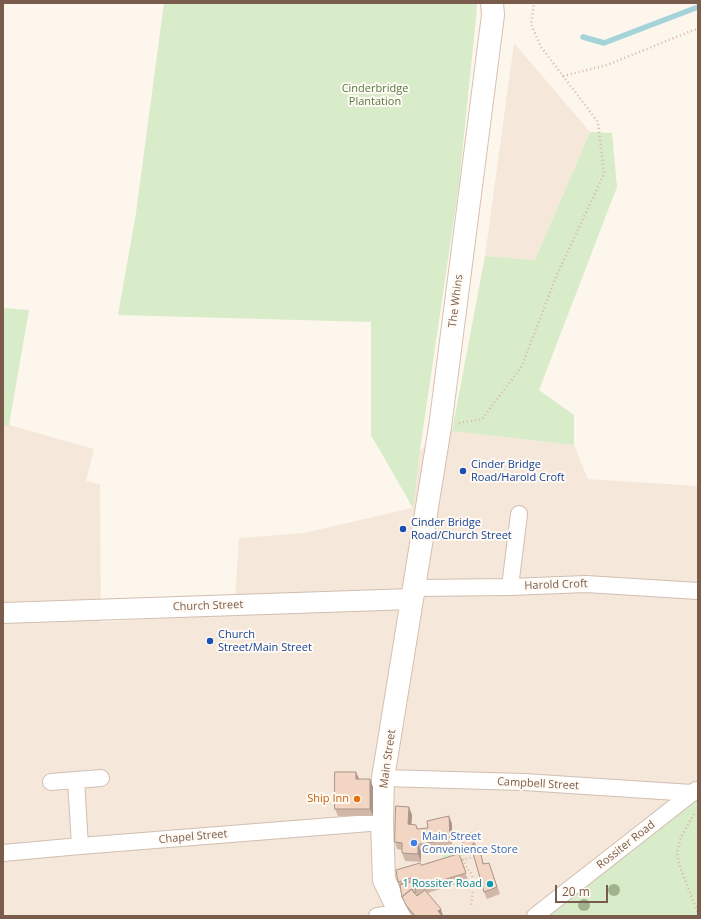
<!DOCTYPE html>
<html>
<head>
<meta charset="utf-8">
<style>
  body { margin:0 }
  #map { position:relative; width:701px; height:919px; overflow:hidden; background:#fdf6ec; font-family:"Open Sans",sans-serif }
  canvas { display:block }
  .frame { position:absolute; inset:0; border:4px solid #7a5c4d; pointer-events:none }
  .scale { position:absolute; left:555px; top:885px; width:53px; height:18px; box-sizing:border-box; border:2px solid #7a5c4d; border-top:0; padding-left:5px; font-size:12px; line-height:14px; white-space:nowrap; color:#7a5c4d; -webkit-text-stroke:3px #fffaf3; paint-order:stroke }
</style>
</head>
<body>
<div id="map">
<canvas width="701" height="919"></canvas>
<div class="frame"></div>
<div class="scale">20 m</div>
</div>
<script>
const g = document.querySelector('canvas').getContext('2d');
g.lineJoin = 'round';
function fillPath(path, color) {
  g.fillStyle = color;
  g.fill(path, 'evenodd');
}
function trace(path, color, width, dash) {
  g.strokeStyle = color;
  g.lineWidth = width;
  g.lineCap = dash ? 'butt' : 'round';
  g.setLineDash(dash || []);
  g.stroke(path);
}
function label(font, color, halo, rows, align = 'center') {
  g.font = font + ' "Open Sans",sans-serif';
  g.lineWidth = 4;
  g.setLineDash([]);
  g.textBaseline = 'middle';
  g.strokeStyle = halo;
  g.fillStyle = color;
  for (const [text, x, y, turn = 0] of rows) {
    g.save();
    g.translate(x, y);
    g.rotate((+turn || 0) * Math.PI / 180);
    g.textAlign = isNaN(turn) ? turn : align;
    if (halo) g.strokeText(text, 0, 0);
    g.fillText(text, 0, 0);
    g.restore();
  }
}
const residential = new Path2D(`
  M514,43L590,132L535,260L485,256Z
  M3,425H9L94,449L86,481L100,484L101,622L234,614L239,538L304,533L412,508L420,450L452,431L574,445L588,479L698,486V782L664,808L525,916H3Z`);
const green = new Path2D(`
  M164,3H477L476,18L459,184L420,450L413,508L371,435V322L118,315L136,213Z
  M590,132L612,133L617,187L539,390L574,415V445L452,431L485,256L535,260Z
  M3,308L29,310L9,425H3Z
  M698,794V916H543Z
  M454,844L457,850L465,852L466,855L457,858L442,859V848Z`);
const stream = new Path2D(`
  M583,37L604,43L698,7`);
const path = new Path2D(`
  M563,76L607,65L691,31L698,29
  M459,423L482,419L522,366L555,279L604,174L598,122L541,47L531,24L534,3
  M694,814L681,837L677,853L680,867L698,913
  M463,859L467,869L470,871L474,881L471,906
  M458,861L474,857`);
const minor = new Path2D(`
  M510,587L519,514
  M414,588L510,587L586,584L698,591
  M383,778L524,782L692,793
  M76,780L80,846
  M51,782L101,778
  M3,853L80,846L382,822
  M377,916L400,913
  M535,916L696,790`);
const tertiary = new Path2D(`
  M3,613L412,599`);
const secondary = new Path2D(`
  M402,916L400,913L384,880L382,822L383,778L440,427L493,15L492,3`);
const trees = [
  [614,890],
  [584,905]
];
const wall = new Path2D(`
  M359,779L373,787V816H338L335,809Z
  M412,815L411,824L416,825L418,829L428,828L449,816L452,824V844L426,851H421V862L405,861L402,853V850L397,849L395,842Z
  M475,844L477,851L482,858L484,864L489,863L500,894L487,899L484,892L473,853L466,855L465,851Z
  M459,854L468,880L428,893L443,916H412L409,912L405,904L402,897L398,882L421,865Z`);
const shadedWall = new Path2D(`
  M356,772L359,779H356Z
  M370,779L373,787V816L370,809Z
  M409,807L412,815L411,832L408,824Z
  M449,816L452,824V844L450,837Z
  M418,844L421,851V862L418,854Z
  M441,909L443,916H440L438,911Z`);
const building = new Path2D(`
  M335,772H356V779H370V809H335Z
  M396,806L409,807L408,824L416,825L417,829L428,828L427,821L449,816L450,837L424,844H418V854L402,853V843L395,842Z
  M471,833L474,844L471,846L472,849L465,851L461,836Z
  M475,844L477,851L480,850L483,864L489,863L497,887L484,892L471,846Z
  M459,854L466,873L414,889L411,878L398,882L396,870L420,863L421,865Z
  M412,882L416,892L414,893L412,889L402,897L400,885Z
  M412,889L417,896L425,890L441,909L438,911L442,916H415L406,905L402,897Z`);
const markers = [
  [463,471,4,"#1a4fb4"],
  [403,529,4,"#1a4fb4"],
  [210,641,4,"#1a4fb4"],
  [357,799,4,"#e8710a"],
  [414,843,4,"#3f7fe0"],
  [490,884,4,"#0f9aa8"]
];
const parkNames = [
  ["Cinderbridge",375,89],
  ["Plantation",375,102]
];
const streetNames = [
  ["The Whins",456,301,-83],
  ["Harold Croft",556,585,-2],
  ["Church Street",208,606,-2],
  ["Main Street",388,759,-82],
  ["Campbell Street",538,784,3],
  ["Chapel Street",193,837,-5],
  ["Rossiter Road",626,845,-38]
];
const transitNames = [
  ["Cinder Bridge",471,465],
  ["Road/Harold Croft",471,478],
  ["Cinder Bridge",411,523],
  ["Road/Church Street",411,536],
  ["Church",218,635],
  ["Street/Main Street",218,648]
];
const foodNames = [
  ["Ship Inn",349,799]
];
const shopNames = [
  ["Main Street",422,837],
  ["Convenience Store",422,850]
];
const cultureNames = [
  ["1 Rossiter Road",482,884]
];
fillPath(residential, '#f5e8da');
fillPath(green, '#d8ecc9');
trace(stream, '#a5d3da', 5.5);
trace(minor, '#d1beb0', 18);
trace(tertiary, '#d1beb0', 22);
trace(secondary, '#d6c0b0', 24);
trace(path, '#d9b8a5', 2.5, [1, 3]);
trace(minor, '#fff', 16);
trace(tertiary, '#fff', 20);
trace(secondary, '#fff', 22);
g.fillStyle = '#a0b28e';
for (const [x, y] of trees) {
  g.beginPath();
  g.arc(x, y, 6, 0, 2 * Math.PI);
  g.fill();
}
fillPath(wall, '#d1b7a8');
fillPath(shadedWall, '#aa9588');
fillPath(building, '#f3d5c3');
trace(building, '#aa9588', 1);
for (const [x, y, r, color] of markers) {
  const dot = new Path2D();
  dot.arc(x, y, r, 0, 2 * Math.PI);
  g.fillStyle = color;
  g.fill(dot);
  trace(dot, '#fffaf3', 1.5);
}
label('11px', '#537a41', '#fffaf3', parkNames);
label('11px', '#7a5c4d', '#fffaf3', streetNames);
label('11px', '#164399', '#fffaf3', transitNames, 'left');
label('11px', '#c56008', '#fffaf3', foodNames, 'right');
label('11px', '#366cbe', '#fffaf3', shopNames, 'left');
label('11px', '#0d838f', '#fffaf3', cultureNames, 'right');
</script>
</body>
</html>
